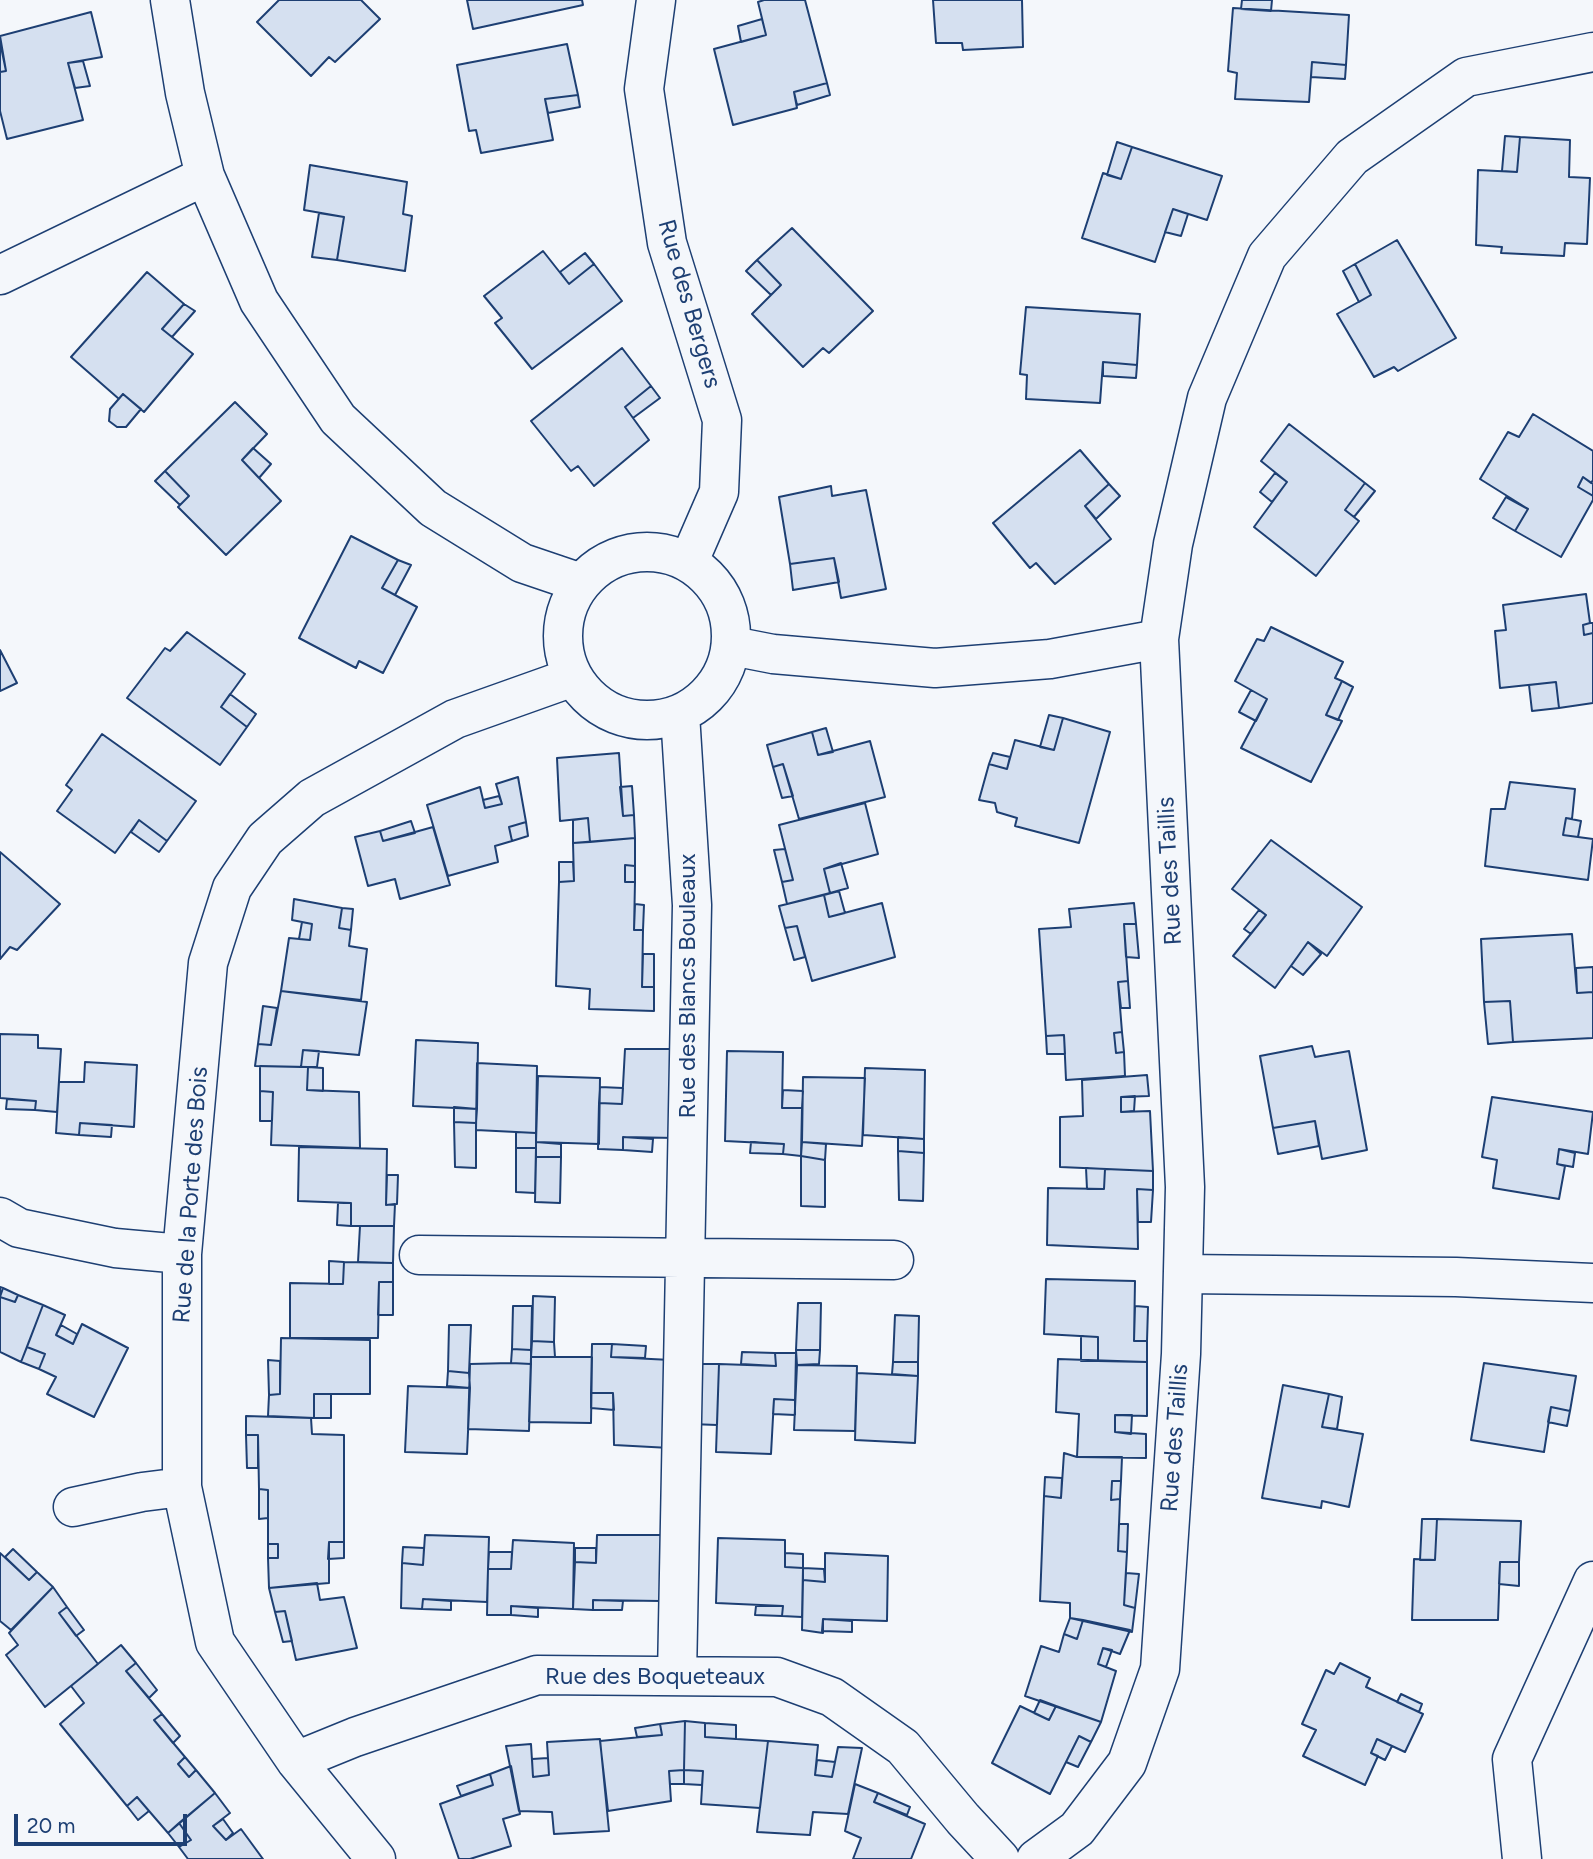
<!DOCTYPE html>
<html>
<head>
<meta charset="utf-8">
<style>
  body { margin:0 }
  #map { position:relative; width:1593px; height:1859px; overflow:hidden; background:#f4f7fb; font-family:Figtree,sans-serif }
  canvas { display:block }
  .scale { position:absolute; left:14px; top:1814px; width:173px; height:32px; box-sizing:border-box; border:4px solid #1d3f73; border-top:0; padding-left:9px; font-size:21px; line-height:24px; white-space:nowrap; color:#1d3f73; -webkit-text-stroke:5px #f4f7fb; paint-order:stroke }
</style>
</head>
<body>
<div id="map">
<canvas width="1593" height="1859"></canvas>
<div class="scale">20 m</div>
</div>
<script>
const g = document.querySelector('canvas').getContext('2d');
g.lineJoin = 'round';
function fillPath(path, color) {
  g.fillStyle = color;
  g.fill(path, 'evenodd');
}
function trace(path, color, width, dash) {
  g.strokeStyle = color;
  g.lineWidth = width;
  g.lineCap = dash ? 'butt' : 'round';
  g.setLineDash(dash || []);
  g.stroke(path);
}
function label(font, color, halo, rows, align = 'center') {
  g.font = font + ' Figtree,sans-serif';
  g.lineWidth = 5;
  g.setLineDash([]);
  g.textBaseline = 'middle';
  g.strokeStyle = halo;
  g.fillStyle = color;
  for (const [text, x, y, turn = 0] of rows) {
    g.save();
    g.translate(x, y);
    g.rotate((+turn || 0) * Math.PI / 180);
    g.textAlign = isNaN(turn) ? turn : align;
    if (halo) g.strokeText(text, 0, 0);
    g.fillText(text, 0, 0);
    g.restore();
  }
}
const building = new Path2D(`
  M279,0H361L380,19L335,62L329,57L311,76L257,22Z
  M467,0H582L583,5L473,29Z
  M764,0H805L827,83L794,92L797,108L733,125L714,49L766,35L758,2Z
  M933,0H1022L1023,47L963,50L962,43H936Z
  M1242,0H1272L1271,11L1241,9Z
  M1233,8L1349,15L1346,65L1312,62L1309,102L1235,99L1237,73L1228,71Z
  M91,12L102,57L68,63L83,120L7,139L0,111V72L6,71L0,36Z
  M762,19L766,35L741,42L738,26Z
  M0,42L6,71L0,72Z
  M567,44L578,95L545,99L553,140L481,153L476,130L469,131L457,65Z
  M83,61L90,86L75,88L68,63Z
  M1312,62L1346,65L1345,79L1311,77Z
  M827,83L830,95L797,105L794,92Z
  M578,95L580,107L548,113L545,99Z
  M1505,136L1520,137L1517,172L1502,171Z
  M1520,137L1570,140L1569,177L1590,178L1587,244L1565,243L1564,256L1501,253L1502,247L1476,245L1478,170L1517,172Z
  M1117,142L1132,147L1121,179L1107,175Z
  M1132,147L1222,176L1207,220L1173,209L1155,262L1082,238L1103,173L1121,179Z
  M310,165L407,182L403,214L412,216L405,271L337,260L344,217L304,210Z
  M1173,209L1188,214L1181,236L1165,232Z
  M319,213L344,217L337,260L312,257Z
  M792,228L873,311L829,353L823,348L803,367L752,314L781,285L757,260Z
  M1397,240L1456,338L1398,371L1394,367L1374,377L1337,314L1371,295L1355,264Z
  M543,251L569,284L594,264L622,301L532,369L495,323L502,318L484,296Z
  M585,253L594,264L569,284L560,272Z
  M757,260L781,285L771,295L746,271Z
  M1355,264L1371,295L1359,302L1343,271Z
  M147,272L184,304L162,329L193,354L144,412L123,394L119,399L71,357Z
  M184,304L195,311L172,337L162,329Z
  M1026,307L1140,314L1137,365L1103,362L1100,403L1026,399L1027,375L1020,374Z
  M622,348L651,386L625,407L649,440L594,486L578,466L571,471L531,421Z
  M1103,362L1137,365L1136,378L1103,376Z
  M651,386L660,398L633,418L625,407Z
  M123,394L141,409L126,427H117L109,421L110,409Z
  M235,402L267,434L242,460L281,501L226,555L178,507L189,496L165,471Z
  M1533,414L1593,451V480L1591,483L1583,477L1578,487L1593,496V500L1561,557L1515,531L1528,509L1480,479L1508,432L1519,437Z
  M1289,424L1365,483L1345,510L1359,521L1316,576L1254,527L1287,482L1261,461Z
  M253,448L271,464L259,478L242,460Z
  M1080,450L1109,484L1085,506L1111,539L1055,584L1036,563L1030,568L993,523Z
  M165,471L189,496L180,505L155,481Z
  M1275,473L1287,482L1272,502L1260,492Z
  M1583,477L1593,484V496L1578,487Z
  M1365,483L1375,491L1354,517L1345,510Z
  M1109,484L1120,496L1096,519L1085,506Z
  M831,486L832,496L866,490L886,589L841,598L834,558L790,564L779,497Z
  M1506,497L1528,509L1515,531L1493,518Z
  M351,536L398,560L382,588L417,607L383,673L359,661L356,668L299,638Z
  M834,558L839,582L793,590L790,564Z
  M398,560L411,565L395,595L382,588Z
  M1586,594L1590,623L1583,625L1584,635L1593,633V703L1559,708L1556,682L1500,688L1495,631L1506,630L1503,605Z
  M1590,623H1593V633L1584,635L1583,625Z
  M1271,627L1343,662L1335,678L1342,681L1326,715L1342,721L1311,782L1241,748L1267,699L1235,681L1257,639L1264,641Z
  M187,632L245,674L221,707L247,727L220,765L127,698L165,648L170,651Z
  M0,650L17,683L0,691Z
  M1342,681L1353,687L1338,720L1326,715Z
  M1556,682L1559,708L1532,711L1529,685Z
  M1251,690L1267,699L1256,721L1239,712Z
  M230,694L256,714L247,727L221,707Z
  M1049,715L1063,718L1054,750L1040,747Z
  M1063,718L1110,732L1079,843L1015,826L1017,818L997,812L995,803L979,800L989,764L1007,769L1015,740L1054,750Z
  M826,728L833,752L818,755L812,732Z
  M812,732L818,755L870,741L885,797L799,819L783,764L773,767L767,745Z
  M102,734L196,801L167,841L139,820L115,853L57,811L72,790L66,785Z
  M619,753L623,816L634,815L635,838L590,842L588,818L560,821L557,758Z
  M993,753L1010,757L1007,769L989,764Z
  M783,764L793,796L782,798L773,767Z
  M518,777L526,822L509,827L512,841L495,846L498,862L448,876L427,805L480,787L485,808L502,804L496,784Z
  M1510,782L1575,789L1572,819L1566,818L1563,835L1593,839L1588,880L1485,866L1491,809H1505Z
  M632,786L634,815L623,816L620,787Z
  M499,796L502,804L485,808L483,800Z
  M865,803L878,854L824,869L830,893L787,904L782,882L793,880L779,825Z
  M588,818L590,842L573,843V820Z
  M1566,818L1581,821L1578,837L1563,835Z
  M139,820L167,841L159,852L131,832Z
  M411,821L415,833L383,841L380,831Z
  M526,822L528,836L512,841L509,827Z
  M433,827L450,885L400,899L395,879L368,886L355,837L380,831L383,841Z
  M635,838V866L625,865V882H635L634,930H643L642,987H654V1011L589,1009L590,989L556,986L559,882L574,881L573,843Z
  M1271,840L1362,907L1327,956L1308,942L1275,988L1233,956L1266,915L1232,889Z
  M785,849L793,880L782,882L774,850Z
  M0,852L60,904L17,950L10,947L0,959Z
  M559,862H573L574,881L559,882Z
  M841,863L848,888L830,893L824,869Z
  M625,865L635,866V882H625Z
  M839,891L845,913L829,917L824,895Z
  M824,895L829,917L882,903L895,957L812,981L797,926L785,928L779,906Z
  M294,899L342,908L339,928L351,930L349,946L367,949L361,1000L281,991L289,938L310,940L312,924L292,920Z
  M1134,903L1136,924H1124L1128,981L1118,982L1122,1032L1114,1033L1116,1053L1124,1052L1125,1076L1066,1080L1064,1035L1046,1036L1039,929L1071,927L1069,909Z
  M635,904L644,905L643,930H634Z
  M342,908L353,909L351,930L339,928Z
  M1259,910L1266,915L1251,934L1244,929Z
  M302,922L312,924L310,940L299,939Z
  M1124,924H1136L1139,958L1126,957Z
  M797,926L805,957L794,960L785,928Z
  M1572,934L1577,993L1593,992V1038L1513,1042L1510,1001L1484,1002L1481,939Z
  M1308,942L1321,954L1303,975L1291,966Z
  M643,954H654V987H642Z
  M1593,967V992L1577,993L1576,968Z
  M1128,981L1130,1008H1121L1118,982Z
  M281,991L367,1002L359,1055L303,1050L301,1067L255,1066L258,1044L271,1045Z
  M1510,1001L1513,1042L1488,1044L1484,1002Z
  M263,1006L277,1008L271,1045L258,1044Z
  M1122,1032L1124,1052L1116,1053L1114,1033Z
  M0,1034L38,1035V1048L61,1049L57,1112L35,1110L36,1101L0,1098Z
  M1064,1035L1065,1054H1047L1046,1036Z
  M416,1040L478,1043L477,1109L413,1106Z
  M1312,1046L1315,1057L1349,1051L1367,1150L1322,1159L1315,1121L1273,1128L1260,1056Z
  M625,1049H678L675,1138L623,1137V1150L598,1149L599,1103L622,1104Z
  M303,1050L319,1051L317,1067H301Z
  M727,1051L783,1052L782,1108H802L801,1156L783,1154L784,1144L725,1141Z
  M85,1062L137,1065L134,1127L80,1123L79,1135L56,1133L59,1082H84Z
  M477,1063L537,1066L536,1133L476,1130Z
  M260,1066L308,1067L307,1090L359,1092L360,1148L271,1145L273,1092L260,1091Z
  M308,1067L323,1068V1091L307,1090Z
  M865,1068L925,1070L924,1139L863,1135Z
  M1147,1075L1149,1096L1121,1097V1112L1150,1111L1153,1171L1060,1167V1117L1083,1116L1082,1080Z
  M538,1076L600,1078L599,1144L536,1142Z
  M803,1077L865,1078L862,1146L802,1142Z
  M600,1087L623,1088L622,1104L599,1103Z
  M783,1090L803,1091L802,1108H782Z
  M260,1091L273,1092L272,1121H260Z
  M1135,1096L1134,1111L1121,1112V1097Z
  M1492,1097L1593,1112L1588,1154L1559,1149L1557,1164L1565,1166L1559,1199L1493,1188L1497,1160L1482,1157Z
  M7,1099L36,1101L35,1110L6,1109Z
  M454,1107L477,1109L476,1123L454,1122Z
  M1315,1121L1319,1146L1278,1154L1273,1128Z
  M454,1122L476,1123V1168L455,1167Z
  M80,1123L112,1125L111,1137L79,1135Z
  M516,1132L536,1133V1148H516Z
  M623,1137L653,1139L652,1152L623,1150Z
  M898,1137L924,1139V1153L898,1151Z
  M536,1142L561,1144V1157H536Z
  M751,1142L784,1144L783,1154L750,1153Z
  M802,1142L826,1144L825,1160L801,1156Z
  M299,1147L387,1149L386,1205L395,1204L394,1226H351V1203L298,1201Z
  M516,1148H536L535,1193L516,1192Z
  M1559,1149L1575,1153L1573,1167L1557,1164Z
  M898,1151L924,1153L923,1201L899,1200Z
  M801,1156L825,1160V1207L801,1206Z
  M536,1157H561L560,1203L535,1202Z
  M1086,1168L1105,1169L1104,1189H1087Z
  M1105,1169L1153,1171V1190L1137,1189L1138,1249L1047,1245L1048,1188L1104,1189Z
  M387,1175H398L397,1204L386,1205Z
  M1137,1189L1153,1190L1151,1222H1138Z
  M338,1203H351V1226L337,1225Z
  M360,1226H394L393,1263L358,1262Z
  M329,1261L344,1262L343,1284H329Z
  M344,1262L393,1263V1282H379L378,1338H290V1283L343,1284Z
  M1046,1279L1135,1281L1134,1341H1147V1362L1098,1361V1337L1044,1334Z
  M379,1282H393V1315H378Z
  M0,1287L3,1288L0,1297L15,1302L18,1295L43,1305L21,1362L0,1352Z
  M3,1288L18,1295L15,1302L0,1297Z
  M533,1296L555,1297L554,1342L532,1341Z
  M798,1303H821L820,1350H796Z
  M43,1305L65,1315L56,1335L73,1344L82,1324L128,1348L94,1417L47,1394L56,1377L39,1369L45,1354L27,1347Z
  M513,1306H532L531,1350L512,1349Z
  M1135,1306L1148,1307L1147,1341H1134Z
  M895,1315L919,1316L918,1362H893Z
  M61,1325L77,1334L73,1344L56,1335Z
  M449,1325H471L469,1373L448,1371Z
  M1081,1336L1098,1337V1361H1081Z
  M281,1338L370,1340V1394H314V1418L268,1416L269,1395L280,1394Z
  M532,1341L554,1342L555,1357H531Z
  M592,1344H612L611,1357L671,1360L670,1448L614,1445L613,1393H591Z
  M612,1344L646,1346L645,1358L611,1357Z
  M27,1347L45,1354L39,1369L21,1362Z
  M512,1349L531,1350V1364L511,1363Z
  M796,1350H820L819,1364L797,1365Z
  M742,1352L775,1353L776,1366L741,1364Z
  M775,1353H796L795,1400L774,1399L771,1454L716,1452L719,1364L776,1366Z
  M531,1357H592L591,1423L529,1422Z
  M1058,1359L1147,1362V1416L1115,1415V1432L1146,1434V1458L1077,1457L1079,1414L1056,1412Z
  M268,1360L280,1361V1394L269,1395Z
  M893,1362H918V1376L892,1374Z
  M511,1363L531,1364L529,1431L468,1429L470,1364Z
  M1484,1363L1576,1376L1570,1411L1551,1407L1544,1452L1471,1440Z
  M671,1364H719L717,1425L691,1424Z
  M797,1365L857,1366L855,1431L794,1430Z
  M448,1371L469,1373L470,1388L447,1386Z
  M857,1373L918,1376L915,1443L855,1440Z
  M1283,1385L1329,1394L1322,1427L1363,1434L1349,1507L1322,1501L1321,1508L1262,1498Z
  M408,1386L470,1388L467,1454L405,1452Z
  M591,1393H613L614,1410L591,1408Z
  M314,1394H331V1418H314Z
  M1329,1394L1342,1397L1337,1429L1322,1427Z
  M774,1399L795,1400V1415L773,1414Z
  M1551,1407L1570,1411L1567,1426L1548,1422Z
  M1115,1415H1132L1131,1434L1115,1432Z
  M246,1416L311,1418L312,1434L344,1435V1542H329V1583L269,1588L268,1558H278V1544H268V1490L259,1489L258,1435H246Z
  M246,1435H258V1468H247Z
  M1064,1453L1077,1457H1122L1121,1481H1112L1111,1500L1120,1499L1118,1551L1127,1552L1124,1605L1135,1608L1132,1632L1070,1618V1603L1040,1601L1044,1496L1061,1498Z
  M1045,1477L1062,1478L1061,1498L1044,1496Z
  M1112,1481H1121L1120,1499L1111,1500Z
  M259,1489L268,1490V1518L259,1519Z
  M1422,1519H1437L1435,1560H1420Z
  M1437,1519L1521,1521L1519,1562H1500L1498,1620H1412L1414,1559L1435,1560Z
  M1119,1524H1128L1127,1552L1118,1551Z
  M425,1535L489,1537L487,1602L423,1599L422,1609L401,1608L402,1563L423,1565Z
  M597,1535H662L660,1601L593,1600V1610L573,1609L575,1562L596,1563Z
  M718,1538L785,1540V1567L803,1568L802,1617L782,1616L783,1606L716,1603Z
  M513,1540L574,1543L573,1609L511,1606V1615H487L488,1569H511Z
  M329,1542H344V1558L328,1559Z
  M268,1544H278V1558H268Z
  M403,1547L424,1548L423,1565L402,1563Z
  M575,1548H596V1563L575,1562Z
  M13,1549L37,1572L29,1580L5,1557Z
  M489,1552H512L511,1569H488Z
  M0,1553L29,1580L37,1572L53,1587L11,1630L0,1621Z
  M785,1553L803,1554V1568L785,1567Z
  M825,1553L888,1556L887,1621L823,1619V1633L802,1630L803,1580L825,1582Z
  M1500,1562H1519V1586L1499,1584Z
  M803,1568L824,1569L825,1582L803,1580Z
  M1126,1573L1139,1574L1135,1608L1124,1605Z
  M317,1583L320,1600L344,1597L357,1648L296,1660L285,1611L275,1612L269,1588Z
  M53,1587L67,1607L59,1613L98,1664L45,1707L6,1655L18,1645L9,1633Z
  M423,1599L451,1601V1610L422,1609Z
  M593,1600L623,1601L622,1610H593Z
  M511,1606L538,1608V1617L511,1615Z
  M756,1606H783L782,1616L755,1615Z
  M67,1607L84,1630L76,1636L59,1613Z
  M285,1611L292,1641L283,1642L275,1612Z
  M1070,1618L1083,1620L1077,1639L1064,1634Z
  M823,1619L852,1621V1632L822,1631Z
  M1083,1620L1130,1630L1120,1654L1103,1648L1098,1664L1116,1671L1101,1722L1025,1696L1041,1646L1059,1652L1064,1634L1077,1639Z
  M121,1645L136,1663L126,1671L162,1714L154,1720L185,1757L178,1764L189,1777L196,1770L215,1793L168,1833L137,1797L127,1806L60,1724L84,1703L71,1686Z
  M1103,1648L1112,1650L1106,1667L1098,1664Z
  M136,1663L157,1690L149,1698L126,1671Z
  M1340,1663L1370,1678L1366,1687L1423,1714L1405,1752L1377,1739L1371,1753L1378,1756L1365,1785L1303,1756L1316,1730L1302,1724L1326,1670L1334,1674Z
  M1401,1694L1422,1704L1419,1712L1397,1702Z
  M1040,1700L1056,1706L1049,1720L1034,1713Z
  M1020,1706L1049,1720L1056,1706L1101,1722L1091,1742L1079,1736L1050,1794L992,1763Z
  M162,1714L180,1736L173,1743L154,1720Z
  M685,1721L705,1723V1737L768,1741L760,1808L701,1804L703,1771L684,1770Z
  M685,1721L684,1770L669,1771L671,1801L608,1811L600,1741L662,1735L660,1724Z
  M705,1723L736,1725V1739L705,1737Z
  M660,1724L662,1735L637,1737L635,1728Z
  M1079,1736L1091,1742L1078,1767L1066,1762Z
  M600,1739L609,1831L554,1834L552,1812L519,1811L506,1746L531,1744L533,1777L549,1775L547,1742Z
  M1377,1739L1392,1746L1385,1760L1371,1753Z
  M768,1741L818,1745L815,1775L832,1777L838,1747L862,1748L848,1814L813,1812L810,1835L757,1832Z
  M185,1757L196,1770L189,1777L178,1764Z
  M548,1758L549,1775L533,1777L532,1759Z
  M817,1760L835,1762L832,1777L815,1775Z
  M511,1766L520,1814L503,1819L511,1846L470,1859H459L440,1804L493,1785L490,1774Z
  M684,1770V1784H670L669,1771Z
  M684,1770L703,1771L702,1785L684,1784Z
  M490,1774L493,1785L461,1796L457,1786Z
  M855,1784L878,1793L874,1802L925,1824L911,1859H853L861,1838L845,1831Z
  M215,1793L230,1813L213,1826L226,1840L241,1829L263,1859H188L179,1847L191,1840L179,1823Z
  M878,1793L910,1807L907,1815L874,1802Z
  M137,1797L149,1811L138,1820L127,1806Z
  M223,1819L233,1833L226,1840L213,1826Z
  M179,1823L191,1840L179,1847L168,1833Z`);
const minor = new Path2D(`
  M170,0L185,93L205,176L259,301L338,419L433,508L522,563L581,583
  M656,0L644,89L667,243L722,420L719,492L689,561
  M0,275L205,176
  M563 636a84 84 0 1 1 168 0a84 84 0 1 1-168 0Z
  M732,646L773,654L935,668L1050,659L1159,639
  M0,1217L19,1228L115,1248L182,1254
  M419,1255L894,1260
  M1183,1274L1456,1277L1593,1283
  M73,1507L142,1492L182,1487
  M677,1676L692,905L680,714
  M296,1761L355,1737L537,1675L777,1677L832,1697L903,1747L963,1819L1000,1859
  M376,1859L296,1761L215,1642L182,1487V1254L208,963L232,888L265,839L312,798L455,719L573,677
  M1036,1859L1077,1829L1127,1763L1160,1669L1181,1354L1185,1187L1159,639L1173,544L1207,398L1267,256L1352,157L1466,77L1593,52
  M1522,1859L1512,1759L1593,1581`);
const streetNames = [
  ["Rue des Bergers",689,304,74],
  ["Rue des Taillis",1170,871,-93],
  ["Rue des Blancs Bouleaux",688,986,-90],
  ["Rue de la Porte des Bois",191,1195,-86],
  ["Rue des Taillis",1175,1438,-86],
  ["Rue des Boqueteaux",655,1677]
];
fillPath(building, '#d5e0f0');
trace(building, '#1d3f73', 2);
trace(minor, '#1d3f73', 41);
trace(minor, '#f4f7fb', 38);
label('24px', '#1d3f73', '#f4f7fb', streetNames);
</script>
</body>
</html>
